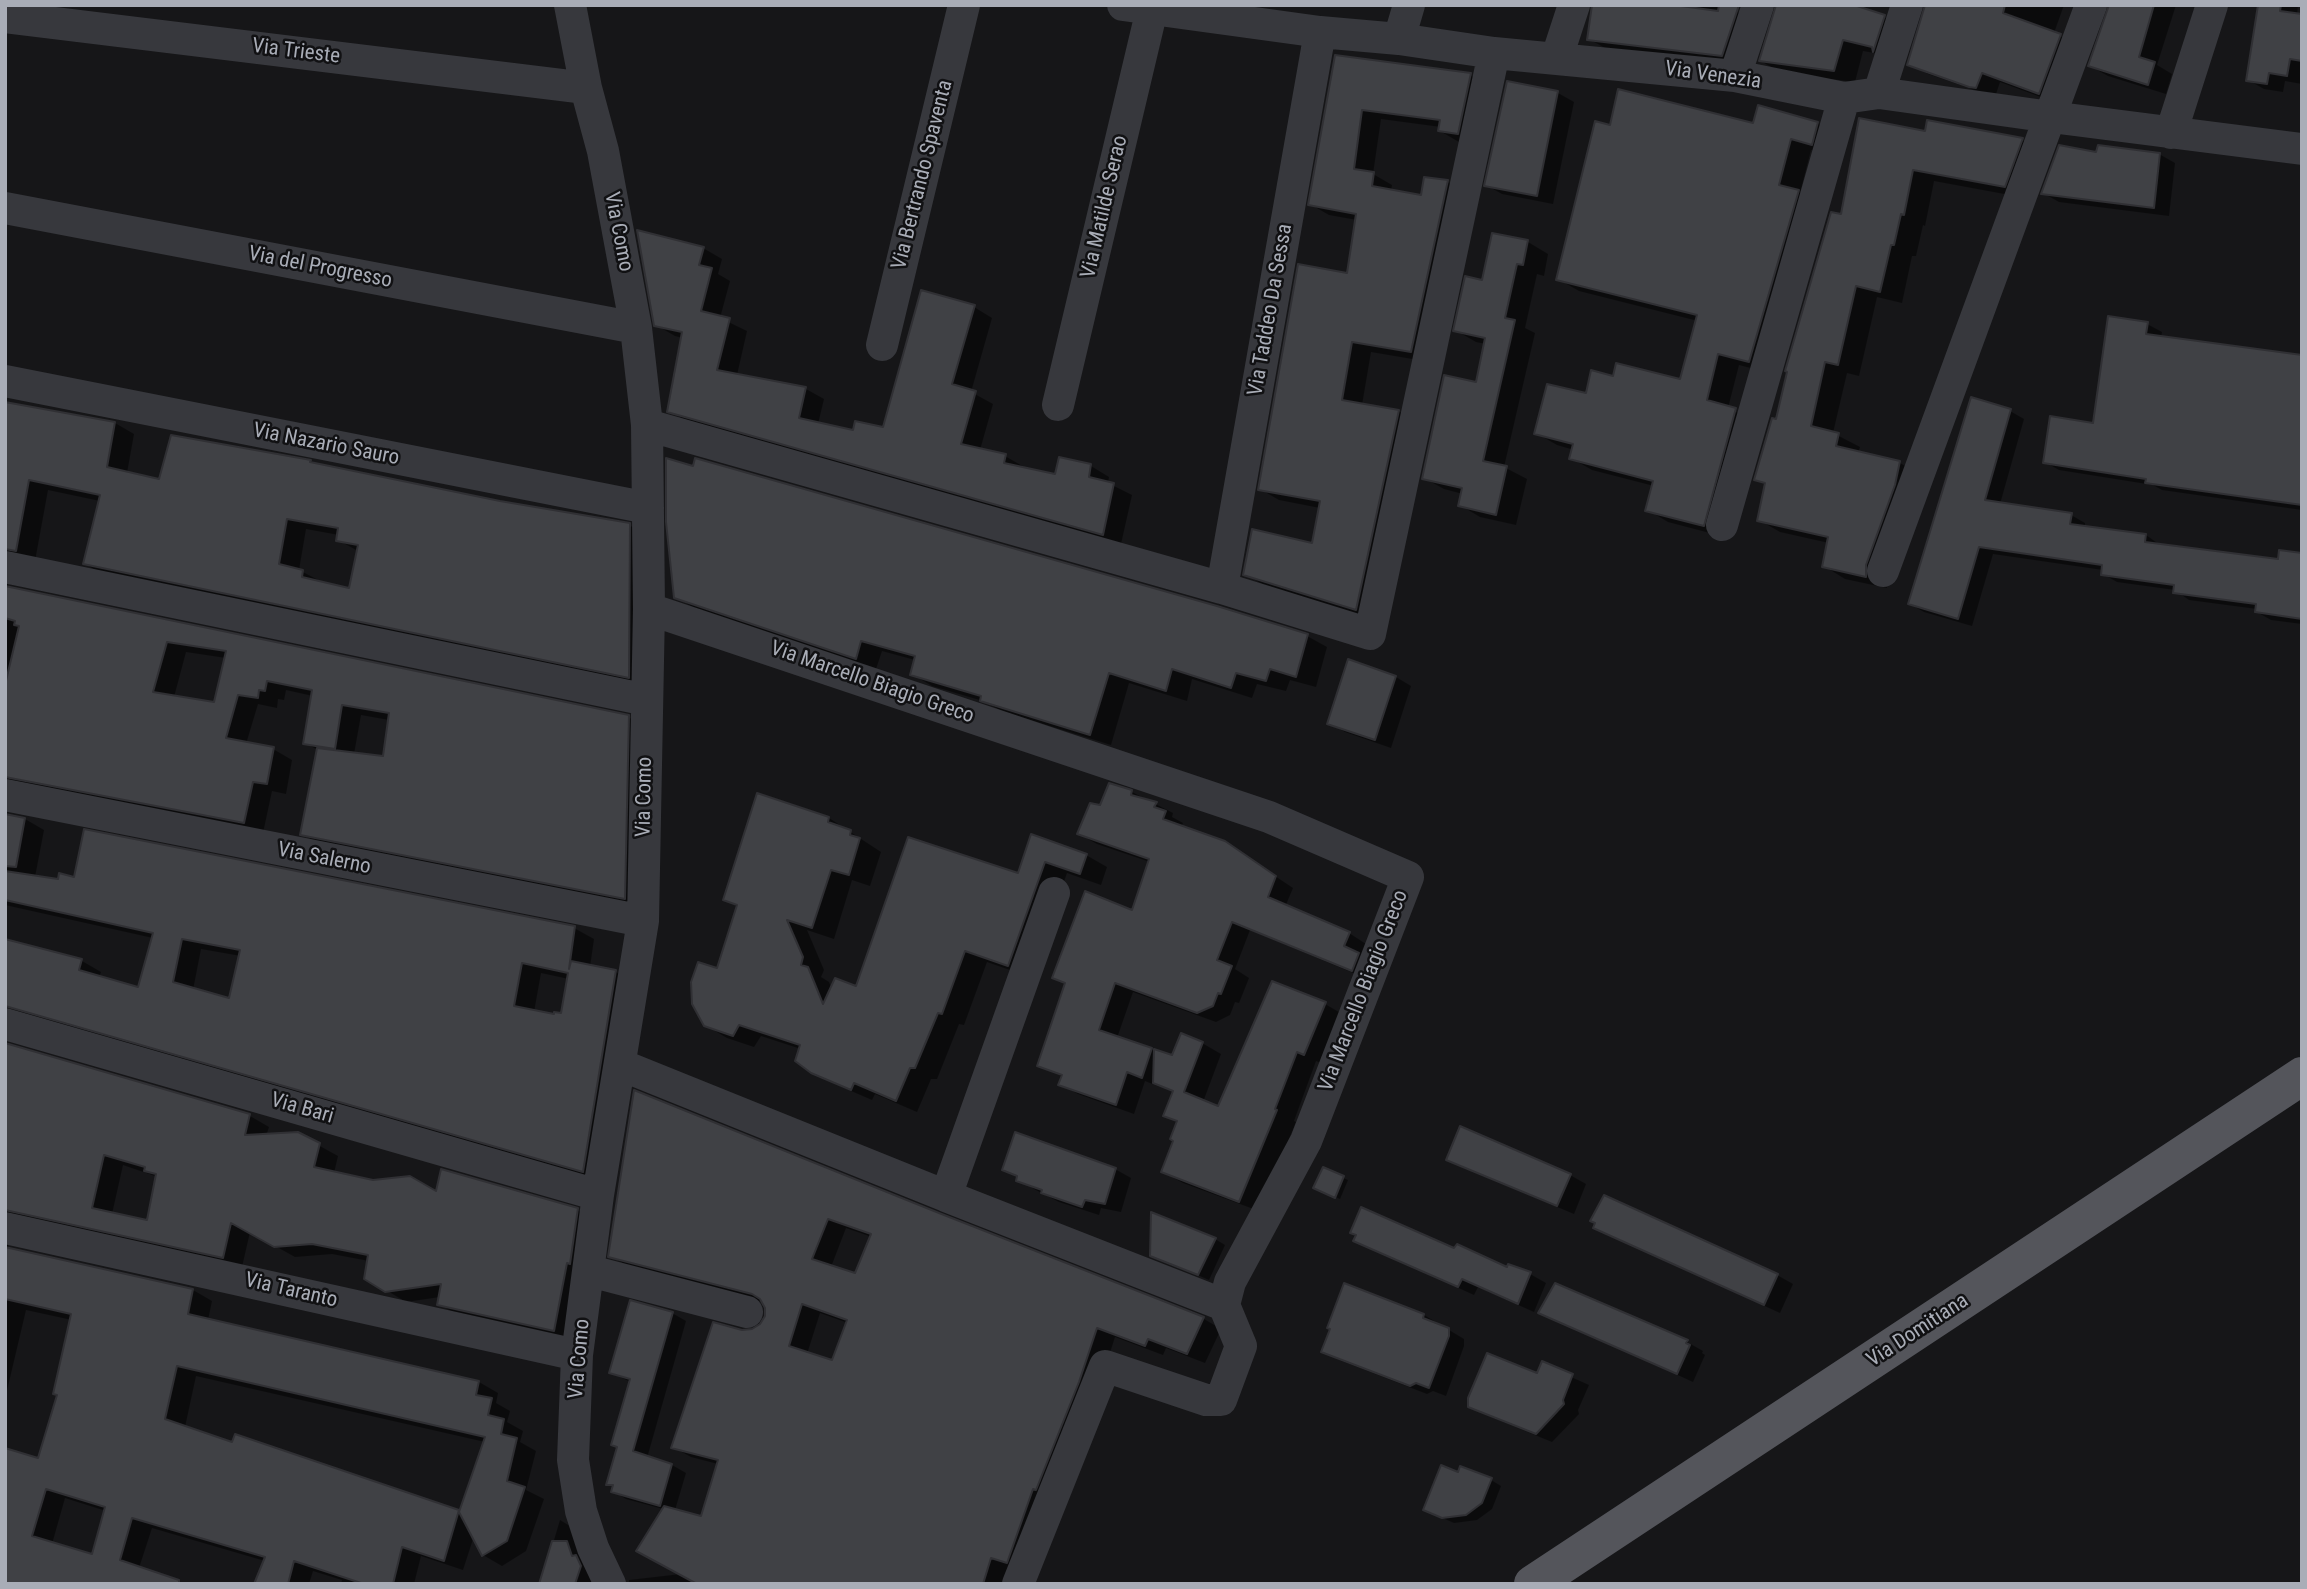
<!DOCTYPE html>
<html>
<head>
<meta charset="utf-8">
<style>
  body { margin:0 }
  #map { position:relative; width:2307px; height:1589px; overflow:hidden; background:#161618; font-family:"Roboto Condensed",sans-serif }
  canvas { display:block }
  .frame { position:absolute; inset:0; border:7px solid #a9adb7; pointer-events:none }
</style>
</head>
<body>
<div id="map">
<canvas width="2307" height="1589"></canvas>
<div class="frame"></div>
</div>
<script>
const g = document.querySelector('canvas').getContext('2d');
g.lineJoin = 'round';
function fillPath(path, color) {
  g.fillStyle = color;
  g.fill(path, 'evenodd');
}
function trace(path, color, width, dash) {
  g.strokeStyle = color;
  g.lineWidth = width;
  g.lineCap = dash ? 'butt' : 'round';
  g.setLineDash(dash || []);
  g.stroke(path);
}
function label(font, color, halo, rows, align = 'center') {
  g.font = font + ' "Roboto Condensed",sans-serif';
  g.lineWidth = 5;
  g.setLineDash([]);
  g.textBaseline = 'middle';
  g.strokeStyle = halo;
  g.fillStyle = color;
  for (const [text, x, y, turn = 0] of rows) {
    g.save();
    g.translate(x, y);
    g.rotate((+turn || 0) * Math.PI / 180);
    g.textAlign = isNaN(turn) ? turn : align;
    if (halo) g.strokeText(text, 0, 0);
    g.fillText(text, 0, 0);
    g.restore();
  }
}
const shadow = new Path2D(`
  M1593,5H1714L1731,8L1746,17L1738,64L1605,48L1589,39Z
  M1791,5H1859L1905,28L1880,54L1863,51L1855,82L1781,73L1761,61Z
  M1926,5H2064L2054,33L2078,46L2057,103L2000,82L1995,97L1928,74L1909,64Z
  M2110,5H2176L2157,65L2172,74L2166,94L2108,76L2090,66Z
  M2259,5H2298L2297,15L2302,16V84L2285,81L2283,92L2264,89L2248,80Z
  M1336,57L1470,75L1489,86L1459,142L1440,131L1441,127L1381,119L1373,174L1392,185L1391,191L1423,197L1447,182L1466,193L1430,362L1371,352L1362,405L1398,411L1418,422L1375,620L1264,585L1245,574L1314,546L1320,508L1279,500L1260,489L1348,275L1357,220L1329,215L1310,204Z
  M1508,83L1558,93L1574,102L1553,204L1502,194L1486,185Z
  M1817,123L1838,135L1832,155L1811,150L1800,193L1819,203L1770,373L1739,365L1728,408L1756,422L1725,537L1668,522L1648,510L1654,486L1592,470L1571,458L1574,450L1557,445L1536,433L1614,378L1682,381L1698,321L1579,291L1558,279L1611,127Z
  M1927,133L2022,140L2043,152L2026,198L1934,181L1925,226L1923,225L1916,256H1912L1902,303L1877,297L1859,376L1847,373L1833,433L1860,447L1858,453L1900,463L1921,475L1887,578V588L1845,579L1824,566L1829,543L1780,532L1759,520L1766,485L1756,479L1777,421L1842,216Z
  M2159,154L2175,163L2169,216L2059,202L2043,193Z
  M1493,235L1528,242L1548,254L1544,276L1537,274L1525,328L1535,333L1504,467L1527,479L1516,525L1480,517L1460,505L1463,494L1444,489L1424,478L1477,384L1486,344L1476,342L1455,330L1484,282Z
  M703,248L722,259L718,274L730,281L720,318L747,331L737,375L806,389L824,399L818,424L854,432L884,429L974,307L992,318L971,392L993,404L980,450L1005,456L1024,467L1023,469L1056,477L1060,459L1091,466L1109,477L1108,483L1132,495L1121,544L687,421L669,411L683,338L675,336L656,325Z
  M2147,324L2162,332L2161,337L2302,357V510L2162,490L2153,485L2059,470L2045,462L2094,425Z
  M5,403L115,423L134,434L127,473L160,481L173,437L310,462L316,465L500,503L629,525L648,536V687L104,575L85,564L100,501L48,490L35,561L6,575L8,588L628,717L647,728L644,908L321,845L302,834L318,750L305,743L313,696L286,690L284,700L278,699L277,708L258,704L246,744L273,749L292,760L286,794L272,791L263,833L6,804L7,815L25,819L44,830L35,877L59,881L76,879L574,928L594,939L590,967L616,972L635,983L602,1181L6,1040L9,1046L250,1116L269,1127L266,1136L298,1134L338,1156L334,1173L437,1193L577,1210L596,1221L573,1341L458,1315L439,1304L440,1297L406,1302L366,1278L369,1261L332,1254L295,1257L250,1232L242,1267L6,1236L9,1249L193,1290L212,1301L208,1320L479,1382L498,1393L496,1403L510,1411L507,1422L523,1431L520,1442L536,1451L526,1490L544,1499L526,1551L502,1566L483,1555L474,1536L463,1570L421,1556L414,1584H341L342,1580L313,1571L309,1584H256L265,1561L152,1528L139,1568L184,1584H5L59,1396L72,1320L26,1310L5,1399V941L82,961L101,972L99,977L140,989L153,938L5,905ZM306,529L339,535L338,540L358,551L351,590L322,582L299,570ZM186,652L226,658L215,704L174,697ZM361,715L389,720L384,758L354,754ZM201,949L241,956L230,1001L193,990ZM541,973L569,979L562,1015L534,1012ZM123,1165L158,1177L148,1223L112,1214ZM196,1376L485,1442L461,1513L236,1436L233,1444L185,1427ZM65,1498L106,1511L93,1556L52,1544Z
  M2010,411L2024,419L2000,504L2071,515L2085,523V527L2146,535L2160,545L2280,561L2302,555V624L2271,620L2257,612V609L2189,600L2175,590L2117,582L2103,574V570L1993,554L1972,626L1924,612L1910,604Z
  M676,597L1307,636L1327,647L1316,687L1290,680L1286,691L1257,684L1252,698L1192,679L1187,701L1129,683L1111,745L1002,711L983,701L932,686L912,674L915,660L882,651L876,669L696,609Z
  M1396,677L1411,686L1391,748L1345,732L1329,723Z
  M1132,792L1173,813L1172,817L1183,823L1181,827L1224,842L1293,888L1285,907L1349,933L1366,944L1370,980L1250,930L1235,969L1249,978L1239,1003L1235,1002L1230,1015L1216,1022L1133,992L1117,1038L1173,1057L1202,1043L1221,1054L1203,1102L1219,1108L1325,1004L1344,1015L1324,1064L1316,1061L1294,1121L1296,1122L1259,1211L1183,1183L1163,1172L1175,1141L1178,1122L1165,1115L1174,1093L1161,1085L1160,1087L1145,1081L1134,1114L1078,1094L1060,1084L1063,1077L1039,1065L1066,984L1054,977L1133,912L1150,862L1097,844L1079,834L1101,807Z
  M829,818L881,852L870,886L852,880L834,939L807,930L824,970L821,977L829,982L832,990L857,989L1019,876L1033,837L1086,855L1107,867L1101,885L1067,873L1030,977L987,962L964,1025L959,1024L937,1079H931L917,1112L875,1094L872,1100L835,1084L812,1072L801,1049L761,1036L754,1047L727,1038L705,1025L718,970L738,907L725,899Z
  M635,1092L1204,1319L1221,1329L1205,1363L1166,1348L1163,1355L1115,1337L1097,1393L1019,1584H629V1580L681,1574L663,1509L626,1499L613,1491L614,1487L608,1484L619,1447L631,1382L611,1373L672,1313L686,1321L647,1458L672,1465L686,1473L675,1510L702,1518L718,1464L691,1457L673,1447L742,1332L753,1331L762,1326L767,1316V1307L763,1302L628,1266L610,1256ZM846,1228L872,1237L856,1275L831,1267ZM820,1313L848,1323L833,1362L807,1354Z
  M1448,1159L1570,1175L1586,1184L1574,1214L1464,1168Z
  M1004,1169H1115L1131,1178L1121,1212L1101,1208L1099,1215L1059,1202L1034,1189Z
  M1343,1178L1348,1180L1340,1199L1320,1190Z
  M1611,1236L1777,1275L1793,1284L1780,1313Z
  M1215,1239L1225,1245L1209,1280L1152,1255Z
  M1355,1241L1455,1251L1508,1270L1530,1274L1546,1283L1534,1312L1478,1287L1474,1295Z
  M1556,1285L1687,1342L1703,1351L1702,1353L1705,1355L1693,1382L1540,1312Z
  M1424,1315L1464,1339V1346L1446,1396L1433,1391L1427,1394L1339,1360L1323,1351Z
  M1542,1364L1589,1385L1578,1410L1579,1414L1552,1442L1486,1415L1470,1406L1538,1375Z
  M1491,1480L1501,1486L1492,1509L1477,1520L1454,1523L1436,1515Z
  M560,1520L578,1531L598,1584H541Z`);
const building = new Path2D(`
  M1592,5H1674L1718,11L1719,5H1739L1722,56L1587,40Z
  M1776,5H1854L1885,15L1873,52L1872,47L1843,40L1834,71L1759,61Z
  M1925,5H2005L2003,13L2061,34L2039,94L1982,73L1976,88L1969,87L1907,65Z
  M2109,5H2154L2139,57L2155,62L2148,85L2088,66Z
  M2258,5H2281L2280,11L2302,14V61L2290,59L2287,76L2269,73L2267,84L2246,81Z
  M1335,55L1471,73L1458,134L1438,131L1440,120L1362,110L1354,169L1374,172L1372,186L1421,195L1424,177L1448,180L1411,352L1352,342L1342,400L1399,410L1356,610L1243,575L1252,529L1312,543L1320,501L1258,490L1298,264L1347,273L1356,214L1308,205Z
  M1507,81L1558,91L1537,196L1484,186Z
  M1618,89L1753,123L1758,105L1818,122L1812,145L1791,139L1779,185L1799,190L1749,362L1718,354L1707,400L1736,408L1704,526L1645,511L1653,481L1569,459L1573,444L1534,434L1547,384L1586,393L1591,370L1613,376L1616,363L1680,379L1697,315L1556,280L1595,121L1610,125Z
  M1859,118L1925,131L1927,120L2023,138L2005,187L1913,170L1904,215L1901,214L1894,245H1891L1880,292L1856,286L1838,365L1825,362L1811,426L1839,433L1836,446L1900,461L1895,485L1866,565V577L1822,567L1828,537L1757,521L1765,483L1754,480L1772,418L1776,419L1787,372L1785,371L1831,212L1841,214Z
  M2059,145L2096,152L2098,145L2160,153L2154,208L2041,194Z
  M637,230L704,247L699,265L712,268L701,311L730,318L717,370L806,387L799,418L853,430L855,421L883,427L921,290L975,305L952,384L976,391L961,444L1006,454L1004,463L1055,474L1059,457L1091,464L1089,477L1114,483L1103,535L667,412L682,332L654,326Z
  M1492,233L1528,240L1523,265L1517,264L1505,318L1515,320L1483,461L1507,466L1496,515L1458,506L1462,488L1422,479L1444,375L1476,382L1485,338L1453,331L1465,276L1482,280Z
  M2108,316L2148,322L2146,334L2302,355V505L2145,483L2146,479L2043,463L2050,416L2093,423Z
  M1971,397L2011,409L1985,500L2072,513L2070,524L2146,534L2145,542L2278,559L2279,550L2302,553V619L2255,612L2256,604L2173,593L2174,585L2101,575L2102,565L1979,547L1958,619L1908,604Z
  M5,402L115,422L107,467L159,479L171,435L311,460L310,462L500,501L630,523L629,678L83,564L100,495L29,480L16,551L5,549ZM287,519L338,528L336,541L358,545L349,588L302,577L303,570L279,564Z
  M666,458L693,466L695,458L1217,606L1308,634L1296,677L1270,669L1266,681L1236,673L1231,688L1172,669L1166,691L1109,673L1090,735L980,701L981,696L910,675L915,656L861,641L856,659L674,598L666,522Z
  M5,586L629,715L625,899L300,835L317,748L383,756L389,713L342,705L335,749L303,744L312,690L267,681L265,691L259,690L258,698L238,695L226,738L274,747L267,784L253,782L244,823L5,777V685L19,626L14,625L15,621L5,618ZM167,642L226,651L214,702L153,692Z
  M1348,659L1396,676L1375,740L1327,724Z
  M1109,783L1132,790L1131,795L1157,802L1154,807L1166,811L1163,819L1225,841L1276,876L1268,897L1350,932L1344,946L1359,953L1352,971L1232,922L1217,960L1232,966L1221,994L1218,993L1213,1006L1197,1013L1115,983L1099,1030L1152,1048L1142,1078L1127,1072L1116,1105L1058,1085L1062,1075L1037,1066L1065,983L1052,978L1085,891L1132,910L1149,859L1077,834L1090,803L1100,805Z
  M757,793L829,817L828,822L851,830L850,835L860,838L849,875L831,870L812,928L787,920L803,957L801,965L808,967L823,1004L835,978L856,986L908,837L1018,873L1031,834L1087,854L1080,874L1045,862L1008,966L965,951L942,1014L938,1013L915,1068H910L896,1101L854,1083L851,1090L811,1073L795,1061L800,1045L739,1025L733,1036L704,1026L692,1004L691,982L698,962L717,968L737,905L723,900Z
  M5,814L25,818L16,867L5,866Z
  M84,829L575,926L569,969L571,961L616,970L583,1172L5,1006V939L82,959L79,970L138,987L153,933L5,900V871L58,879L59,873L74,877ZM182,939L240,950L229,998L173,982ZM522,963L568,973L561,1013L554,1012V1014L514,1006Z
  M1272,981L1326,1002L1304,1055L1297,1052L1275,1109L1277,1110L1239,1202L1161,1172L1173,1141L1170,1139L1177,1121L1163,1116L1173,1091L1153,1083L1154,1049L1172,1055L1181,1033L1203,1042L1184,1092L1218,1106Z
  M5,1043L250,1114L245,1135L298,1132L320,1143L314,1167L373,1180L410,1176L436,1191L441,1169L578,1208L570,1264L567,1263L554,1331L437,1305L441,1284L385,1292L364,1279L368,1255L312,1244L274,1247L231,1223L223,1258L5,1210ZM104,1155L145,1167L144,1171L156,1174L147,1220L92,1208Z
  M634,1090L939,1213L1204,1317L1187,1354L1148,1339L1145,1346L1097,1328L1079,1382L1036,1490L1033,1489L1007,1563L991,1558L983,1584H697L636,1551L664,1506L701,1516L718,1460L671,1448L713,1322L742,1330L752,1329L760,1324L765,1316V1308L760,1299L752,1294L608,1257ZM828,1219L871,1234L855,1273L812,1259ZM802,1304L847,1320L832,1360L789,1346Z
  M1460,1126L1571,1174L1557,1206L1446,1160Z
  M1015,1132L1116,1168L1105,1204L1085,1200L1082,1207L1041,1193L1042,1190L1016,1181L1017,1176L1002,1170Z
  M1323,1167L1344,1176L1335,1198L1313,1188Z
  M1604,1195L1778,1274L1764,1305L1593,1228L1595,1223L1590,1221Z
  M1361,1207L1454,1248L1457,1244L1507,1267L1508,1264L1531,1272L1518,1304L1462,1279L1458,1287L1353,1241L1356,1235L1350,1233Z
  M1151,1212L1216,1238L1198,1275L1150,1256Z
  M5,1247L193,1289L188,1314L479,1381L476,1395L492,1398L488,1415L504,1419L501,1434L517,1438L507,1481L525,1487L507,1541L482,1556L459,1512L485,1437L177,1366L165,1419L232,1442L235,1434L459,1510L444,1561L402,1547L393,1584H364L294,1561L288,1584H254L265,1557L132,1518L120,1560L179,1580V1584H5V1448L38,1458L57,1395L53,1394L71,1314L5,1299ZM46,1489L105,1507L92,1554L32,1536Z
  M1344,1283L1424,1314L1423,1318L1449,1328V1336L1429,1388L1416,1383L1410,1386L1321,1352L1330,1329L1327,1328Z
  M1555,1283L1688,1340L1686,1343L1690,1345L1677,1374L1538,1313Z
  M630,1300L673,1312L633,1451L672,1464L660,1506L611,1492L613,1485H606L617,1447L611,1445L630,1379L609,1373Z
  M1487,1353L1537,1373L1542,1361L1573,1374L1563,1400L1564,1404L1536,1434L1468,1407V1398Z
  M1441,1465L1458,1472L1460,1466L1492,1478L1482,1503L1466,1515L1442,1518L1423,1510Z
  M552,1541H567L572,1556L576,1555L581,1566L575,1584H539Z`);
const minor = new Path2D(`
  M570,5L586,88L603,151L636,328L647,425L649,609L643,921L598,1195L577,1355L573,1460L581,1511L593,1548L610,1584
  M1123,5L1320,32L1399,39L1494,53L1735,76L1844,98L1879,93L2051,117L2302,149
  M5,17L586,88
  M1399,39L1409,5
  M1557,57L1574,5
  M1735,76L1758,5
  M1879,93L1907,5
  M2171,133L2212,5
  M5,208L636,328
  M882,345L964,5
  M5,381L648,508
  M1058,405L1153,5
  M647,425L1222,588L1370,634L1494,53
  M1722,525L1844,98
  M5,567L647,700
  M1883,571L2091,5
  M1222,588L1320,32
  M649,609L1269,817L1408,877L1306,1141L1230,1282L1224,1305L1241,1346L1221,1400H1206L1105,1366L1018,1584
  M5,795L643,921
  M5,1024L598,1195
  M621,1065L946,1196L1054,893
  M946,1196L1224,1305
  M5,1228L577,1355
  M590,1271L747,1312`);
const major = new Path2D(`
  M1533,1584L2302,1076`);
const streetNames = [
  ["Via Trieste",296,52,7],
  ["Via Venezia",1713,76,8],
  ["Via Bertrando Spaventa",923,175,-76],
  ["Via Matilde Serao",1105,207,-77],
  ["Via Como",618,232,79],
  ["Via del Progresso",320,268,11],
  ["Via Taddeo Da Sessa",1271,310,-80],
  ["Via Nazario Sauro",326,445,11],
  ["Via Marcello Biagio Greco",872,683,19],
  ["Via Como",645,797,-89],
  ["Via Salerno",324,859,11],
  ["Via Marcello Biagio Greco",1364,991,-69],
  ["Via Bari",302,1109,16],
  ["Via Taranto",291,1291,13],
  ["Via Domitiana",1918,1331,-33],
  ["Via Como",580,1359,-85]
];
fillPath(shadow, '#0007');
fillPath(building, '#404145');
trace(building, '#303034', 2);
trace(minor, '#37383d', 32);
trace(major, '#54555b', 38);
label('21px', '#a9adb7', '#111113', streetNames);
</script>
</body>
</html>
